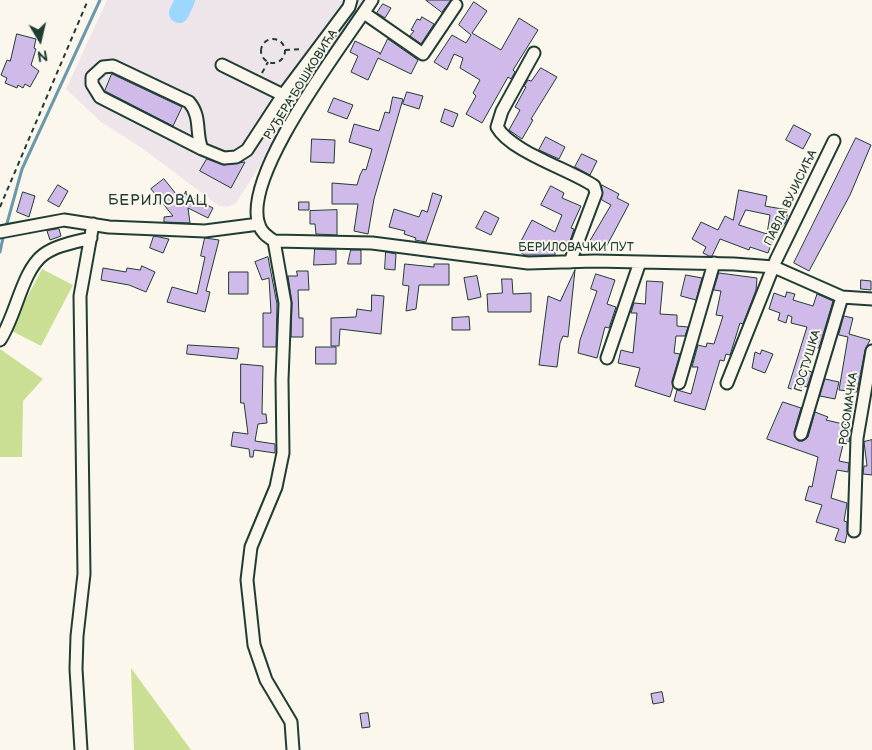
<!DOCTYPE html>
<html>
<head>
<meta charset="utf-8">
<style>
  body { margin:0 }
  #map { position:relative; width:872px; height:750px; overflow:hidden; background:#fbf7ec; font-family:"Balsamiq Sans",sans-serif }
  canvas { display:block }
  .north { position:absolute; left:15px; top:15px; width:50px; height:50px; -webkit-text-stroke:4px #fbf7ec; paint-order:stroke; rotate:171deg; font-size:14px; font-weight:700; line-height:20px; text-align:center; color:#1f3d34 }
  .north::after { content:''; display:block; margin:auto; width:18px; height:22px; background:#1f3d34; clip-path:polygon(50% 0,100% 100%,50% 72%,0 100%) }
</style>
</head>
<body>
<div id="map">
<canvas width="872" height="750"></canvas>
<div class="north">N</div>
</div>
<script>
const g = document.querySelector('canvas').getContext('2d');
g.lineJoin = 'round';
function fillPath(path, color) {
  g.fillStyle = color;
  g.fill(path, 'evenodd');
}
function trace(path, color, width, dash) {
  g.strokeStyle = color;
  g.lineWidth = width;
  g.lineCap = dash ? 'butt' : 'round';
  g.setLineDash(dash || []);
  g.stroke(path);
}
function label(font, color, halo, rows, align = 'center') {
  g.font = font + ' "Balsamiq Sans",sans-serif';
  g.lineWidth = 4;
  g.setLineDash([]);
  g.textBaseline = 'middle';
  g.strokeStyle = halo;
  g.fillStyle = color;
  for (const [text, x, y, turn = 0] of rows) {
    g.save();
    g.translate(x, y);
    g.rotate((+turn || 0) * Math.PI / 180);
    g.textAlign = isNaN(turn) ? turn : align;
    if (halo) g.strokeText(text, 0, 0);
    g.fillText(text, 0, 0);
    g.restore();
  }
}
const built = new Path2D(`
  M107,0H367L236,203L228,207L219,206L142,148L101,122L66,89Z`);
const green = new Path2D(`
  M42,269L73,285L41,346L10,330Z
  M0,349L43,379L23,401L22,457H0Z
  M131,668L191,750H134Z`);
const stream = new Path2D(`
  M6,227L22,169L100,0
  M0,252L4,233`);
const river = new Path2D(`
  M179,13L185,0`);
const building = new Path2D(`
  M426,0H451L442,12Z
  M474,2L487,11L472,33L501,50L519,18L538,30L513,70L515,72L511,79L508,77L482,123L466,114L476,96L473,93L480,80L460,68L463,58L454,54L447,70L434,62L452,35L466,43L471,35L459,25Z
  M383,4L391,8L385,18L377,13Z
  M422,17L434,24L421,44L410,36L414,31L411,30L417,19L420,20Z
  M17,34L36,39L34,48L36,49L31,65L39,71L30,87L25,84L23,88L18,85L17,88L5,83L7,78L1,75L7,60L10,61Z
  M388,39L418,60L411,74L378,58L368,80L351,72L358,56L350,52L355,41L380,53V54Z
  M541,68L557,77L531,119L533,120L522,139L509,130L520,110L515,107L526,87L524,86L528,80L531,81Z
  M112,74L182,107L173,126L105,91Z
  M407,92L423,96L419,109L403,104Z
  M393,97L403,99L374,199L368,234L354,231L358,204H332V183L357,185L360,175L363,169L366,170L372,149L349,142L354,124L379,131L385,112L389,113Z
  M334,98L353,105L347,119L328,112Z
  M445,109L458,114L453,127L441,122Z
  M794,125L811,134L803,149L786,140Z
  M546,137L565,147L559,159L539,150Z
  M856,138L871,145L850,195L809,271L794,263Z
  M312,139L335,140L334,163L311,162Z
  M582,154L597,161L590,175L575,167Z
  M207,159L224,165L245,162L231,188L200,171Z
  M164,179L181,200L186,191V194L213,208L208,218L188,208L190,223L164,222V217L173,216L151,189Z
  M58,185L68,191L59,207L48,201Z
  M602,185L619,194L617,198L629,204L604,251L588,244L611,205L602,200Z
  M551,186L564,193L562,198L581,206L571,228L574,229L568,247L555,242V255H525L521,253L526,244L521,241L532,220L555,232L562,215L541,205Z
  M739,190L767,196L765,206L788,210L786,222L780,229L777,228L768,253L750,247L749,250L720,239L712,256H709L703,253L706,247L692,239L701,222L718,230L725,216L733,220ZM746,210L770,215L767,234L739,225Z
  M23,192L35,196L29,217L17,212Z
  M433,193L442,196L426,242L415,240L416,238L404,234L405,231L389,227L394,209L419,217L422,210L427,212Z
  M299,202H309V210H299Z
  M337,210V235L316,234L315,224H310V211Z
  M485,211L499,218L491,235L476,228Z
  M59,229L61,236L50,240L47,231Z
  M154,236L169,239L163,253L150,248Z
  M205,238L219,240L206,291L210,292L205,312L167,302L172,287L197,294L205,257L201,256Z
  M315,249L336,250V264L314,265Z
  M351,250H361V264H348Z
  M386,252L396,254L395,270L385,269Z
  M268,257L277,304L276,347H263V313H271L269,278L262,280L255,262Z
  M405,264L434,267V264H449V285H419L416,309L406,311L409,286L403,285Z
  M142,266L155,272L146,292L129,285L101,280L103,268L126,272L127,268L140,270Z
  M575,270L568,337L563,336L560,343L557,367L539,365L548,296L560,301Z
  M297,271H308L309,290H298L299,318H303V337H291L292,303L288,276H297Z
  M229,272H248V294H229Z
  M719,273L757,278L756,290L743,324L740,323L731,352L730,355L726,354L724,361L720,360L705,410L674,401L677,390L691,394L698,367H692L698,345L706,347L707,343L714,344L723,316L716,315L721,291L714,290Z
  M596,274L615,280L607,304L616,307L609,328L605,327L597,358L578,353L580,340L597,291L591,289Z
  M686,275L702,278L696,300L681,296Z
  M477,276L481,297L468,300L464,278Z
  M502,279H512L513,294L531,293V312H488L487,294L502,293Z
  M861,280L871,281V290L861,289Z
  M647,281L663,282L660,314L677,315V326L688,327L685,336H676L674,353L680,354L672,381L673,387L670,397L635,386L640,368L618,363L621,350L633,353L637,313H631L634,303L645,304Z
  M787,292L795,294L793,300L813,306L817,294L833,301L819,348L813,347L806,370L812,372L807,387L802,385L800,391L788,388L807,327L791,323L792,317L788,315L786,323L778,320L780,313L769,309L774,293L785,297Z
  M372,295L384,296L381,334L340,329L339,346H331V318L356,317L357,309L371,311Z
  M844,316L853,318L849,334L870,340L865,350L857,392L839,390L848,337L839,335Z
  M469,317L470,330H452V318Z
  M188,345L239,348L237,359L187,354Z
  M316,347H336V364H316Z
  M762,350L773,354L765,373L752,368L755,352L760,354Z
  M241,364L263,366L262,414H266L267,423L258,424L255,441L275,444V453L254,450L253,457H250L249,449L231,446L233,432L248,434L244,403H241Z
  M825,379L839,382L835,399L820,396Z
  M783,402L801,408L794,432L798,441H803L808,437L815,412L828,417L826,420L852,426L849,442L844,441L839,461L849,463L848,472L837,470L831,498L847,503L844,521L847,522V534L845,543L835,540L839,529L816,522L822,505L805,500L809,486L812,487L818,457L767,439Z
  M872,440V475L863,474L864,466H867L864,442Z
  M662,692L664,702L653,704L651,694Z
  M368,713L370,727L362,728L360,714Z`);
const path = new Path2D(`
  M261 51a12 12 0 1 1 24 0a12 12 0 1 1-24 0Z
  M285,50L303,49
  M262,73L268,62
  M0,207L88,0`);
const minor = new Path2D(`
  M372,0C344,44 241,175 259,225C262,233 267,236 274,241L372,243L528,263L595,261L734,264L774,267L842,297L872,299
  M364,13L423,54L456,5
  M534,53L502,111L497,127C511,152 571,170 594,186L596,193L570,262
  M222,65L283,95
  M202,149C195,133 202,117 189,102L113,66L103,67L92,77V84L100,97L202,149L224,158L236,157L247,150L283,95L349,7L351,0
  M0,232L64,220L109,227L205,231L259,224
  M274,241L285,303L282,380L283,453L276,487L251,547L247,580L254,645L266,680L291,722L293,750
  M0,340C16,316 22,271 43,255C56,245 76,242 91,238
  M607,358L640,262
  M679,383L714,263
  M727,383L776,260L834,141
  M801,434L842,297
  M854,531L857,438L872,351
  M81,750L76,669L77,636L84,574L80,296L93,224`);
const streetNames = [
  ["РУЂЕРА БОШКОВИЋА",301,85,-58],
  ["ПАВЛА ВУЈИСИЋА",791,198,-64],
  ["БЕРИЛОВАЧКИ ПУТ",576,248],
  ["ГОСТУШКА",808,361,-73],
  ["РОСОМАЧКА",849,409,-82]
];
const quarterNames = [
  ["БЕРИЛОВАЦ",158,201]
];
fillPath(built, '#eee5eb');
fillPath(green, '#cadf94');
trace(stream, '#6a99ad', 3);
trace(river, '#9cd7fd', 20);
fillPath(building, '#d0bae9');
trace(building, '#1f3d34', 1);
trace(minor, '#1f3d34', 15);
trace(path, '#1f3d34', 2, [5, 4]);
trace(minor, '#fbf7ec', 11);
label('12px', '#1f3d34', '#fbf7ec', streetNames);
g.letterSpacing = '1px';
label('15px', '#1f3d34', '#fbf7ec', quarterNames);
g.letterSpacing = '0px';
</script>
</body>
</html>
